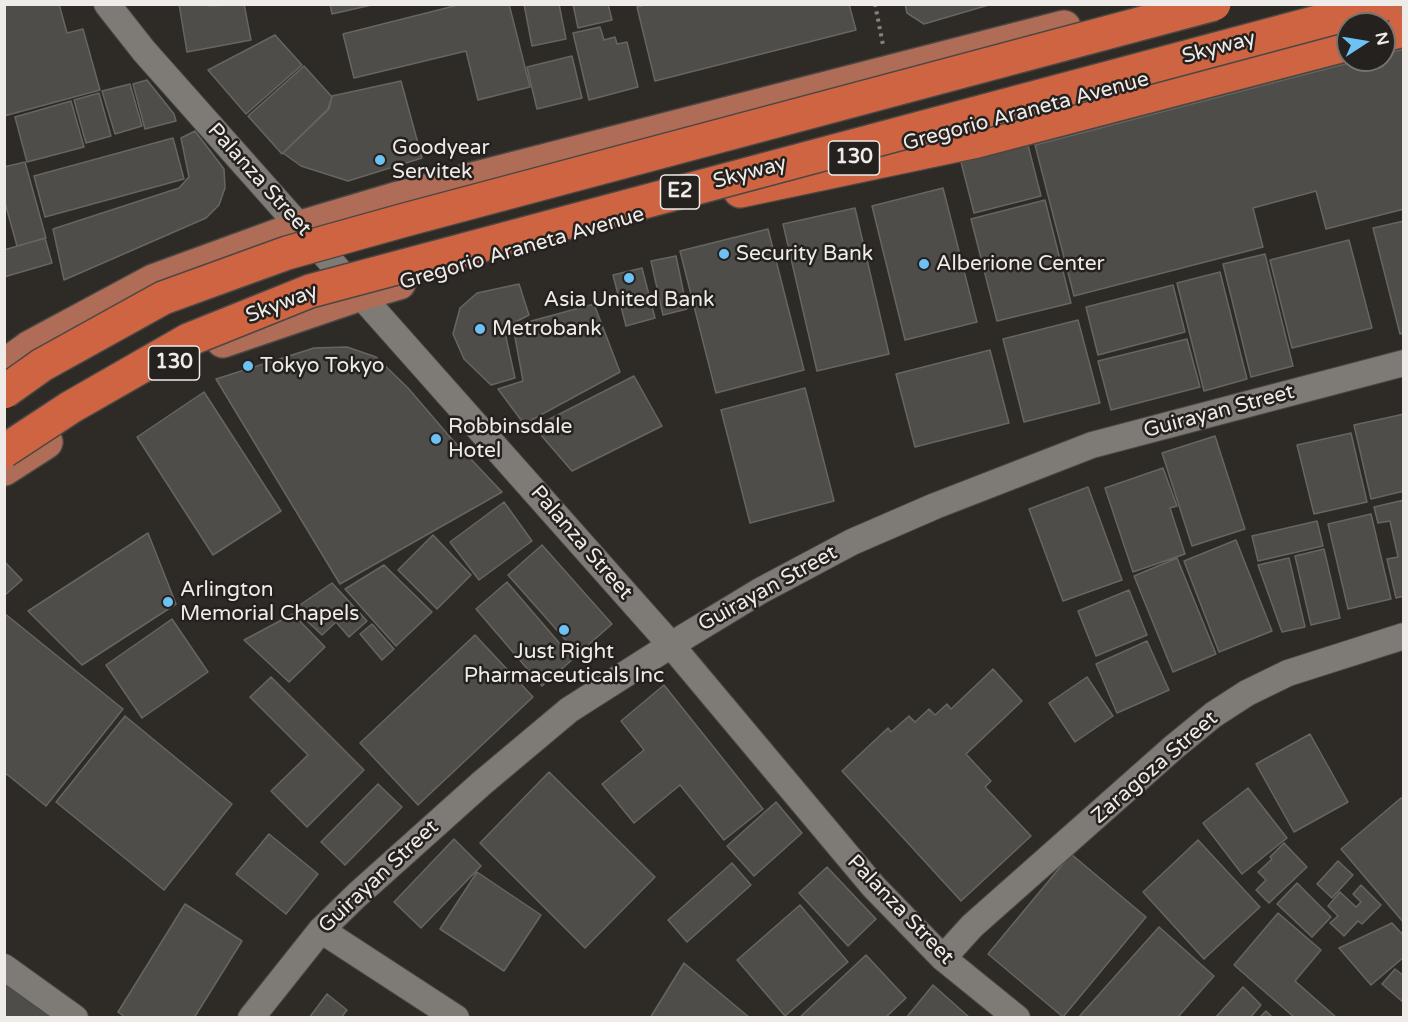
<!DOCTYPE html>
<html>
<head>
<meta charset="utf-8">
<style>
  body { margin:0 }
  #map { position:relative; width:1408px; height:1022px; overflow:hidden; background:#2e2b27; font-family:"Varela Round",sans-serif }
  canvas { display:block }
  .frame { position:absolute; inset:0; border:6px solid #eeebe9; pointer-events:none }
  .north { position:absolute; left:1336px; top:12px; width:60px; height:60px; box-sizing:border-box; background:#24211e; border:2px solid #75726f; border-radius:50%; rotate:78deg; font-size:16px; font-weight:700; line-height:24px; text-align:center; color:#eeebe9 }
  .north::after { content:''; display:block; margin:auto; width:21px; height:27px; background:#6dc2f3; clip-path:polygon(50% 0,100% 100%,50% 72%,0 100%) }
</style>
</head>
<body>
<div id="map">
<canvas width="1408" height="1022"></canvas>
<div class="frame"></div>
<div class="north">N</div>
</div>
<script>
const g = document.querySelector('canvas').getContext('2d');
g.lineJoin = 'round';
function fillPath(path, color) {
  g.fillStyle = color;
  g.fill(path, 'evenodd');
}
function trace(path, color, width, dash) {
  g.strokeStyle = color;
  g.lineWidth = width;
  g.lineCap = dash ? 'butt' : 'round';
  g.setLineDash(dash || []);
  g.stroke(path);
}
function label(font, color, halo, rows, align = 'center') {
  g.font = font + ' "Varela Round",sans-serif';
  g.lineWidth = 5;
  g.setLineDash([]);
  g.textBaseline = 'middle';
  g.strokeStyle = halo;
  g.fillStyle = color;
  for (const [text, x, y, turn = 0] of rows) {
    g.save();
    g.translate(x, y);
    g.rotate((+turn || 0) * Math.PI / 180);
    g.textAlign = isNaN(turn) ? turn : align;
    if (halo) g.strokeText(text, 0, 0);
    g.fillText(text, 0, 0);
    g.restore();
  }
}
const building = new Path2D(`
  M4,4H59L67,33L83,29L100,90L4,116Z
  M179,4H208L209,6L244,4L251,40L187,52Z
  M330,4H376L332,14Z
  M462,4H509L530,87L478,100L466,51L354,78L343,34Z
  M524,4H559L566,39L532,46Z
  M573,4H608L612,20L578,28Z
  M649,4H849L856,30L655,81L637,7Z
  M905,4H992L924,24L907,13Z
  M600,27L604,40L615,37L617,44L627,42L638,87L589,100L573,33Z
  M275,35L302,65L246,114L208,70Z
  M1404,49V209L1326,229L1316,191L1253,208L1263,247L1074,296L1035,145L1360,60H1384V54Z
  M572,56L582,98L537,109L527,67Z
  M304,66L332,97L328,109L282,154L248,116Z
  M147,80L174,114L176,121L145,129L133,84Z
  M401,81L422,158L348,181L301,166L283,153L329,109L332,96Z
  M130,84L142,126L115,134L102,91Z
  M99,93L111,136L86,143L74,100Z
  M71,101L84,147L27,162L15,117Z
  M195,131L224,169L225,188L219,205L206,218L64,280L53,229L179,188L189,177L181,138Z
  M173,138L184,179L45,217L34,176Z
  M1028,145L1041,196L974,213L961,162Z
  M25,162L46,238L17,246L4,199V167Z
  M943,188L977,322L905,340L872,206Z
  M1045,200L1071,303L997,321L971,219Z
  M855,208L889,354L817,371L783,224Z
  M1404,221V333L1400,334L1373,228Z
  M768,229L804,370L716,393L680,251Z
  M45,238L52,263L4,277V250Z
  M1349,240L1372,328L1292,348L1270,260Z
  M1265,254L1293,366L1251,377L1223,264Z
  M676,256L687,309L663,315L651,261Z
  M642,268L655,318L626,326L613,275Z
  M1220,272L1247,379L1204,391L1177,283Z
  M519,284L529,315L504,328L515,378L491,385L464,359L453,334L460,308L477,293Z
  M1173,285L1185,332L1098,355L1086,307Z
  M594,304L620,372L524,424L498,389L523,381L513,326Z
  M1078,320L1100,403L1024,422L1003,339Z
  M1187,339L1200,387L1111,410L1098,361Z
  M347,347L376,357L408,388L450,437L502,492L340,584L216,379L314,348Z
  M990,350L1009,423L915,447L896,374Z
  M634,376L662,426L572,471L534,427Z
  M805,388L834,501L750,523L721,410Z
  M204,392L281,511L213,555L137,437Z
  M1404,414V491L1371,499L1354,425Z
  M1351,433L1367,502L1314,514L1297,445Z
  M1215,436L1245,529L1192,546L1162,453Z
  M1163,468L1177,506L1170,508L1185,554L1133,572L1105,488Z
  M1088,487L1122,580L1063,601L1029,509Z
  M1404,500V596L1396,598L1387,559L1398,557L1390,521L1378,523L1374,507Z
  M504,502L532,541L479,580L450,542Z
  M1371,514L1391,599L1348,609L1328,524Z
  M1317,521L1323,546L1258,561L1252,536Z
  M148,533L176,604L82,665L28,611Z
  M433,535L471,575L437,609L398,570Z
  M1236,540L1272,631L1219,652L1184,561Z
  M542,545L612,624L578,654L508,575Z
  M1324,549L1340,618L1311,625L1295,556Z
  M1177,558L1216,654L1173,672L1134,576Z
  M1289,558L1305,627L1282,632L1258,565Z
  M4,561L22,580L4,596Z
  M384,565L432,612L396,646L345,589Z
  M507,582L573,659L542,686L476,609Z
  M332,583L367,621L349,637L336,622L322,635L294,609Z
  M1129,590L1147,635L1096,656L1078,611Z
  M4,613L123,709L46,806L4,772Z
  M293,614L325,647L289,682L244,640Z
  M172,619L208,672L142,718L106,665Z
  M372,624L394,649L382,660L360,634Z
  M475,635L533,697L418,805L360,743Z
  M1147,641L1169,690L1117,713L1096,664Z
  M993,669L1022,701L966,754L991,781L985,787L1031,836L961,901L842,771L888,728L891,732L909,716L915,722L929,709L935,715L947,704L951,709Z
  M271,677L364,770L307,827L271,791L308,755L250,697Z
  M1087,677L1113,716L1075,742L1049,703Z
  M664,685L763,809L724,840L680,785L634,823L602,784L644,750L621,721Z
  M125,716L232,804L164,890L56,802Z
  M1310,734L1348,802L1294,832L1256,764Z
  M549,772L655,877L585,948L480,843Z
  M378,784L402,807L345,865L321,842Z
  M1248,788L1287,838L1242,874L1203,823Z
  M1401,798L1404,800V923L1341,849Z
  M776,802L802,833L754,876L727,846Z
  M269,834L318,874L286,914L236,874Z
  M454,839L481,866L421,928L394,902Z
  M1198,840L1260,907L1204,959L1143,892Z
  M1284,843L1307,867L1269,903L1256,890L1266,880L1258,872L1272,859L1270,857Z
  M1071,854L1146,917L1063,1017L988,954Z
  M1338,861L1353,875L1332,898L1317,884Z
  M732,863L751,885L687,942L668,920Z
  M827,867L876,919L848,946L799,893Z
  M477,872L541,915L504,971L440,929Z
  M1297,883L1331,917L1312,937L1277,904Z
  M1361,885L1381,905L1362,924L1358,921L1344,936L1330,923L1338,916L1328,906L1340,892L1356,907L1361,902L1353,894Z
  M185,904L242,941L194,1018H126L118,1012Z
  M800,905L848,962L785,1016L737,960Z
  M1278,913L1321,950L1295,981L1337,1018H1295L1234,965Z
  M1392,923L1404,936V957L1371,985L1339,948Z
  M1159,927L1214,976L1177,1018H1078Z
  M866,955L906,998L885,1018H799Z
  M684,963L750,1018H650Z
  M1395,969L1404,976V1003L1382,984Z
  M4,983L56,1018H4Z
  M933,985L970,1018H906Z
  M1243,987L1261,1005L1250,1018H1215Z
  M327,994L347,1010L341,1018H309Z
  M1266,1011L1273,1018H1259Z`);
const path = new Path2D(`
  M875,4L883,45`);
const minor = new Path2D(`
  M107,4L144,51L671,645L873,886L943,958L1017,1018
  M321,930L456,1018
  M943,958L972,926L1174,747L1213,715L1247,693L1288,673L1404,636
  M4,967L75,1018
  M251,1018L321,930L357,895L482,783L569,710L671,645L760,591L852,542L935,506L1092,445L1404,363`);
const major = new Path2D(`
  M1356,24L1404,11
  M223,341L361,294L399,283
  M4,366L30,347L153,281L301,227L395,199L1064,27
  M4,469L46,442`);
const highway = new Path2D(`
  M1384,35L1404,30
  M740,191L977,141L1348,44`);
const highwayBridge = new Path2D(`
  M4,392L42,365L163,298L287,253L405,220L1214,4
  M4,451L71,407L188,340L310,291L1385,4`);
const markers = [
  [380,160,6,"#6dc2f3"],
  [724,254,6,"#6dc2f3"],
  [924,264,6,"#6dc2f3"],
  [629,278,6,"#6dc2f3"],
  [480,329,6,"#6dc2f3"],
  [248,366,6,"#6dc2f3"],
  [436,439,6,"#6dc2f3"],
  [168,602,6,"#6dc2f3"],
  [564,630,6,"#6dc2f3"]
];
const shields = [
  [854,158,51],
  [680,192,39],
  [174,363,51]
];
const shieldNames = [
  ["130",854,158],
  ["E2",680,192],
  ["130",174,363]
];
const streetNames = [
  ["Skyway",1219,48,-15],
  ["Gregorio Araneta Avenue",1026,112,-15],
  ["Skyway",750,173,-15],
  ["Palanza Street",259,180,48],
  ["Gregorio Araneta Avenue",522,249,-16],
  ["Skyway",282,304,-21],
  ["Guirayan Street",1219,412,-15],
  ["Palanza Street",581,543,49],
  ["Guirayan Street",768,589,-29],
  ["Zaragoza Street",1155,768,-41],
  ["Guirayan Street",379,877,-43],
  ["Palanza Street",900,910,46]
];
const poiNames = [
  ["Goodyear",392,148],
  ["Servitek",392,172],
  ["Security Bank",736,254],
  ["Alberione Center",936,264],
  ["Asia United Bank",629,300,"center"],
  ["Metrobank",492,329],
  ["Tokyo Tokyo",260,366],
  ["Robbinsdale",448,427],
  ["Hotel",448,451],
  ["Arlington",180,590],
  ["Memorial Chapels",180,614],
  ["Just Right",564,652,"center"],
  ["Pharmaceuticals Inc",564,676,"center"]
];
fillPath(building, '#4e4d49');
trace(building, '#666661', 1.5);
trace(minor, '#4a4744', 28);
trace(major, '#4a4744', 36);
trace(highway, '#4a4744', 36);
trace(path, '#85827f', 4, [3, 4.5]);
trace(minor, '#7e7b76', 26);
trace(major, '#af6d57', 33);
trace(highway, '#cf6443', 33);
trace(highwayBridge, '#4a4744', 36, []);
trace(highwayBridge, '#cf6443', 33);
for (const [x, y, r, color] of markers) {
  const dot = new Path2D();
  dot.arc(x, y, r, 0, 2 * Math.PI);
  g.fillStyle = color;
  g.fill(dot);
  trace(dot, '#24211e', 2);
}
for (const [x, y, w] of shields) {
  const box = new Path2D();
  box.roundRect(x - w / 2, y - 17, w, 34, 4.5);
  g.fillStyle = '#24211e';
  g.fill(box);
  trace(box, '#eeebe9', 1.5);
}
label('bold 20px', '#eeebe9', null, shieldNames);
label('21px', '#eeebe9', '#24211e', streetNames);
label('21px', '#eeebe9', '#24211e', poiNames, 'left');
</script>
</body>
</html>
